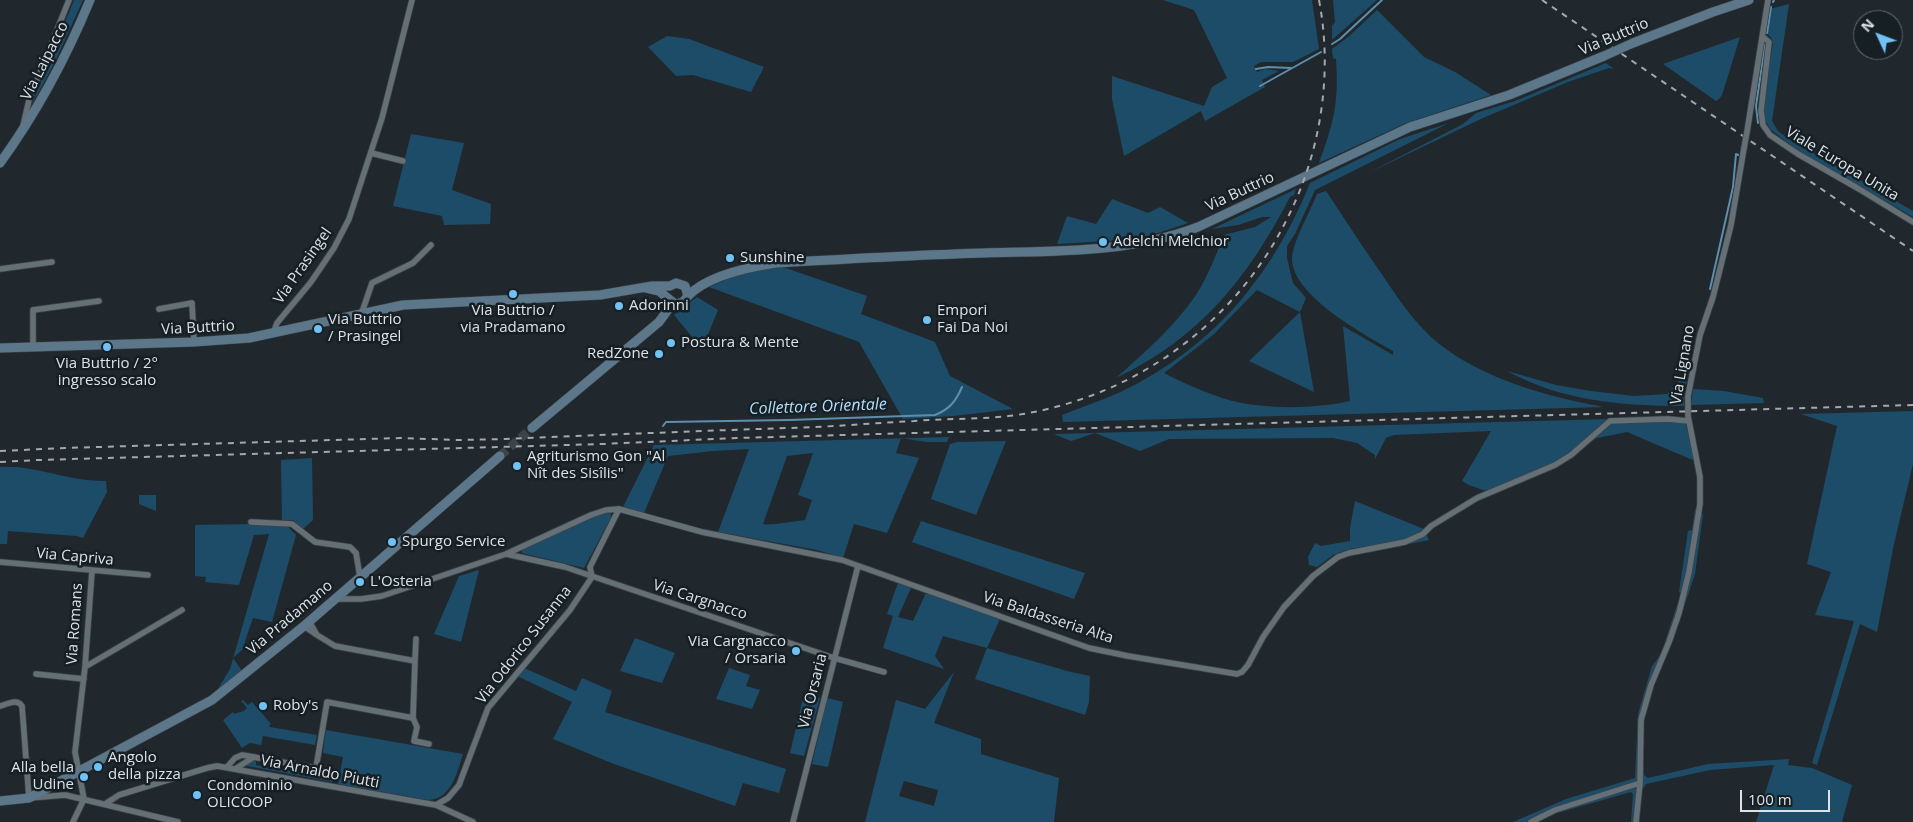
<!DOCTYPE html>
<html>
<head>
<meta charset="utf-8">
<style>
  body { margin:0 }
  #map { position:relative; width:1913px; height:822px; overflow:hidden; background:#20282e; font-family:"Open Sans",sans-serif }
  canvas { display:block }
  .north { position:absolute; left:1853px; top:10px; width:50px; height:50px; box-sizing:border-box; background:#161f24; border:1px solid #656d72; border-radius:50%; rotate:313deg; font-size:14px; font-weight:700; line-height:20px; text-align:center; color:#dce2e6 }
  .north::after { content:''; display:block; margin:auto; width:18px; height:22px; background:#70c1f4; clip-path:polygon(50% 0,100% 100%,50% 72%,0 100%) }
  .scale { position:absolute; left:1740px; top:790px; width:90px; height:22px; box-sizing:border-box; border:2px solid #dce2e6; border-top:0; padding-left:6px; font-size:15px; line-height:18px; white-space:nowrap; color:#dce2e6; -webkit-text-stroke:4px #161f24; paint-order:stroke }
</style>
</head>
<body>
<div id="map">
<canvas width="1913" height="822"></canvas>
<div class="north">N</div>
<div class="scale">100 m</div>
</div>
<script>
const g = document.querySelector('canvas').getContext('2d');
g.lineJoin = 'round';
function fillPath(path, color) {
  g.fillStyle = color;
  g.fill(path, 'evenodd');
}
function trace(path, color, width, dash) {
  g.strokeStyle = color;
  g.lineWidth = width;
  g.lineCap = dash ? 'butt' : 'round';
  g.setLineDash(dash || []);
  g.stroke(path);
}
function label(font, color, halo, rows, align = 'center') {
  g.font = font + ' "Open Sans",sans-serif';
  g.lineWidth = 5;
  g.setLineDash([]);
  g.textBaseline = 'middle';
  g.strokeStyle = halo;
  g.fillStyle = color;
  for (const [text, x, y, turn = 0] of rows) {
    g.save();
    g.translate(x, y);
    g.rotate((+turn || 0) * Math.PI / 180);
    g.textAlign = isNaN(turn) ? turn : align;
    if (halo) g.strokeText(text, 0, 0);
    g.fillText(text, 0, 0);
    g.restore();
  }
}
const green = new Path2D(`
  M74,0H83L54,64L31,106Z
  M1163,0H1312L1319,49L1293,62H1261L1254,66L1257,72L1265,69L1279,71L1262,80L1265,87L1205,121L1201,111L1124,156L1112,99V76L1204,106L1212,87L1227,78L1194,10Z
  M1333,0H1377L1332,40V26L1335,22Z
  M1789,4L1772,121L1778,131L1786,137L1913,211V217L1800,152L1770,129L1764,118L1763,104L1773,43L1772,39L1766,32L1770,9Z
  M1377,10L1424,57L1455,72L1491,95L1406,123L1319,163C1334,122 1339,102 1336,59L1333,58L1332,49L1348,37Z
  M667,36L689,39L764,67L751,92L693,75L676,76L648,47Z
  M1740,37L1722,95L1719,99L1716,101L1663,64Z
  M1606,63L1614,69L1609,68L1568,82L1483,118L1368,173L1463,124L1476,113L1515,101Z
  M1449,123L1315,190L1295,234L1287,246V258L1293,283L1306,298L1300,312L1314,392L1249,361L1300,312L1257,290L1213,335L1164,373C1187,385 1221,400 1247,404C1280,409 1318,408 1350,401L1343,326L1393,355V351C1364,334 1282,291 1293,251C1298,232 1310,212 1317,194L1326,191C1345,219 1363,248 1383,276C1399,300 1416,325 1438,343C1483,379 1548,397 1604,407L1063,422L1062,415C1088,405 1115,396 1140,382C1222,337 1275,269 1310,183L1400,139Z
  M411,134L464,143L452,190L491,204L490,224L444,225L442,216L393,206Z
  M1296,189L1294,195L1290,197C1248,278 1200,338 1116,378C1145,352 1174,327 1196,295C1208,276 1216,255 1224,235L1255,227L1271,217H1262L1238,225L1212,229Z
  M1112,199L1148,213L1160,207L1188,223L1140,239L1057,244L1067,216L1096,224Z
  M777,265L867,296L861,314L935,342L950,376L1013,409L954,416L903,419L859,342L709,287L734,276Z
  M697,297L718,310L702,349L674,315Z
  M1507,371L1556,385L1591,391L1634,396L1667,394L1679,380L1687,375L1684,406C1623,406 1561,401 1507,371Z
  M1693,389L1724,391L1763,398L1764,403L1691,405Z
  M1913,411V464L1894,544L1877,632L1860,624L1817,765L1812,763L1854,621L1815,615L1831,572L1807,564L1837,426L1801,414Z
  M1684,417L1695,461L1627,432L1597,438L1563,458L1531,474L1486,491L1469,485L1462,481L1491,431L1394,435L1386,438L1375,459V455L1357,443L1333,438L1169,439L1140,451L1095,433L1071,441L1054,434Z
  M949,437L947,442H926L901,438L896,453L919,458L887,533L854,524L843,558L817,550L718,532L749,449L713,451L668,456L644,513L623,507L654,445ZM813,453L798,495L812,500L805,520C795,521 769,526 763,524L787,456Z
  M1006,441L976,515L931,499L950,444L957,442Z
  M312,458L313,520L303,529L293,520H282L281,460Z
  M0,467C36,465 69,482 106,481L107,492L83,538L77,536L8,531L7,544H0Z
  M139,495H156V511L139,504Z
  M1355,501L1424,529L1429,540L1404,545V540L1350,549L1333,555L1317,567L1309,565L1308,557L1315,543L1321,546L1350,541V528Z
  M1695,509L1703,514L1695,574L1676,631L1653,685L1645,713L1643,733L1644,775L1648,778L1708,764L1789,759L1788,765L1812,768L1852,785L1842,822H1756L1774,765L1710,770L1646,784L1641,792L1639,822H1631L1633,794L1631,792L1554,814L1538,822H1531L1529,820L1526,822H1513L1566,799L1635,778L1638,714L1649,676L1652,666L1661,654L1681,593L1679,592L1688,531L1692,530Z
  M609,512L611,514V518L584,568L522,553V549L592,517Z
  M921,521L1085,573L1074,599L912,542Z
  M252,524L288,527L296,535L272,622L253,618C250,628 245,638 244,648L233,658L242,671L216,692L230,669L269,534L254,535L239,585L205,582L206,577L195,576V525Z
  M479,570L461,642L434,634L459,576Z
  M898,583L911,588L898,617L913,621L926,593L1000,619L987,648L1071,672L1090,676L1089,702L1085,715L975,679L987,648L943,636L935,656L944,669L883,648L893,616L887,614Z
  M635,638L675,653L662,683L620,671Z
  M524,668L576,691L582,678L612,691L605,712L786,769L779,793L743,783L735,806L614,764L553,739L572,702L517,676Z
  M729,668L750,675L746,686L760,690L752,709L716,699Z
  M954,672L934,723L981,739V754L1059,778L1054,822H865L896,700L925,709ZM904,781L938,790L934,806L899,796Z
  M804,694L820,698L804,756L790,753Z
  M827,698L843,702L828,767L812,764Z
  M243,700L248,705L252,702L271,724L269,726L270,727L317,735L315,745L263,736L261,745L250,743L242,748L223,720L233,712L234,714L244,711L247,708L241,701Z
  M326,730L463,754C457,772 452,799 428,800L338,784L343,757L323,753Z
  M256,760V765L318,776L319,777L332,780V782L247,766V763Z`);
const stream = new Path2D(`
  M1773,2L1774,0
  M1767,33L1771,7
  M1332,44L1340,39L1382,0
  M1256,69L1268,67L1291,68
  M1260,86L1321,52
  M1758,123L1756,106L1765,44
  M1710,289L1733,187L1736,154L1738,155
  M663,426L666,422L789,420L935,415C950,409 956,401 962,387`);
const secondaryTunnel = new Path2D(`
  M500,456L532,428`);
const street = new Path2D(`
  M1763,37L1769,42L1761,111L1763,125L1770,135L1798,154L1859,189L1913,222
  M23,126L29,100L69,0
  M1747,132L1768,0
  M371,153L403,161
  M0,269L52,262
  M159,309L192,303L194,342
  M361,315L372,283L413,263L431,245
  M273,334L277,323L311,282L334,248L349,219L382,118L412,0
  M33,348V310L99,301
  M251,522L292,524L315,542L350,547L356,553L360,577
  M506,554L565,567L834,658L884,672
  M0,562L148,575
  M592,577L590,567L619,509
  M334,599H361L382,596L506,554L591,515L606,510L619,509L702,532L842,560L1089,648L1128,656L1237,674L1242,672L1248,665L1263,637L1284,607L1313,576L1338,557L1349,553L1405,542L1423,534L1431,526L1477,498L1555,465L1571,455L1610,421L1668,419L1688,421
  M304,626L317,635L309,621
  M415,661L416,639
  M85,667L182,610
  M36,674L84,679
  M0,706C8,704 17,698 22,706L29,798L65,795L178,822
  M413,718L417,727L414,741L429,744
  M227,767L235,758L242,755L316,768L327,702L413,718L415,661L335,646L317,635
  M235,769L254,757
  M84,799L75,752L85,667L92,571
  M105,804L119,795L207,768L217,766L436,805L473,822
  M436,805L448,798L459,785L488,708L570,610L592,577
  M73,822L84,799
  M793,822L858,566
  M1531,822L1555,810L1640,783
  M1636,822L1640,783L1641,720L1651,685L1669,642L1679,613L1689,572L1700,504V477L1688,416V396L1700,335L1713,297L1731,225L1744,148`);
const secondary = new Path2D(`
  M1633,43L1713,12L1749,0
  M0,163C37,112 66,58 90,0
  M688,296C707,276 749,267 776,263C845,259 915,255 984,253C1056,251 1130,253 1198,227L1410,127L1509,95L1604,56
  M0,348L194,342L249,338L403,305L600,295L652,286H670L676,283L685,286L688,296L683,302L675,304L659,291L646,288
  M532,428L659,322L667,311L669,299
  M0,801L29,798L212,700L304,626L500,456`);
const rail = new Path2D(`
  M1542,0L1913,251
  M0,451L65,448L400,438L458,440L506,439C600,435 695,431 789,428C831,427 872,423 914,421C951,418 987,420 1023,414C1137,395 1237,322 1288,217C1321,151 1333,73 1319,0
  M0,462L38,460L603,444L737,438L1913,405`);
const streetBridge = new Path2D(`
  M1744,148L1747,132`);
const secondaryBridge = new Path2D(`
  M1604,56L1633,43`);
const markers = [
  [1103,242,5,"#70c1f4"],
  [730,258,5,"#70c1f4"],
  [513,294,5,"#70c1f4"],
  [619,306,5,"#70c1f4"],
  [927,320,5,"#70c1f4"],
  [318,329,5,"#70c1f4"],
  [671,343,5,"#70c1f4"],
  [107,347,5,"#70c1f4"],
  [659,354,5,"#70c1f4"],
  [517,466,5,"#70c1f4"],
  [392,542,5,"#70c1f4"],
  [360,582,5,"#70c1f4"],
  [796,651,5,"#70c1f4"],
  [263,706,5,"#70c1f4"],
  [98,767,5,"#70c1f4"],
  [84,777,5,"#70c1f4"],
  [197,795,5,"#70c1f4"]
];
const streetNames = [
  ["Via Buttrio",1614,37,-23],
  ["Via Laipacco",45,61,-63],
  ["Viale Europa Unita",1842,164,31],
  ["Via Buttrio",1240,192,-25],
  ["Via Prasingel",303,266,-55],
  ["Via Buttrio",198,328,-3],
  ["Via Lignano",1683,365,-80],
  ["Via Capriva",75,557,5],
  ["Via Cargnacco",700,600,18],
  ["Via Pradamano",290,618,-40],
  ["Via Baldasseria Alta",1048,618,18],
  ["Via Romans",75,624,-86],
  ["Via Odorico Susanna",524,645,-52],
  ["Via Orsaria",813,691,-76],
  ["Via Arnaldo Piutti",320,772,11]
];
const poiNames = [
  ["Adelchi Melchior",1113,242],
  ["Sunshine",740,258],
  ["Adorinni",629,306],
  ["Via Buttrio /",513,311,"center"],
  ["via Pradamano",513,328,"center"],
  ["Empori",937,311],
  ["Fai Da Noi",937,328],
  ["Via Buttrio",328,320],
  ["/ Prasingel",328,337],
  ["Postura & Mente",681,343],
  ["RedZone",649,354,"right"],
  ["Via Buttrio / 2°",107,364,"center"],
  ["ingresso scalo",107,381,"center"],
  ["Agriturismo Gon \"Al",527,457],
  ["Nît des Sisîlis\"",527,474],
  ["Spurgo Service",402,542],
  ["L'Osteria",370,582],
  ["Via Cargnacco",786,642,"right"],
  ["/ Orsaria",786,659,"right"],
  ["Roby's",273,706],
  ["Angolo",108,758],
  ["della pizza",108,775],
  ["Alla bella",74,768,"right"],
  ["Udine",74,785,"right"],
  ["Condominio",207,786],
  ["OLICOOP",207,803]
];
const waterNames = [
  ["Collettore Orientale",818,407,-2]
];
fillPath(green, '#1d4c68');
trace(stream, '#5d8fac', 2);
trace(secondaryTunnel, '#3c444a', 9, [9, 4.5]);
trace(street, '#3c4348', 7);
trace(secondary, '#3c4348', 10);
trace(street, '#656f76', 5.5);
trace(secondary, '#5b7789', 9);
trace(rail, '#a3a9ae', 2, [6, 6]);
trace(streetBridge, '#3c4348', 7, []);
trace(secondaryBridge, '#3c4348', 10, []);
trace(streetBridge, '#656f76', 5.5);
trace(secondaryBridge, '#5b7789', 9);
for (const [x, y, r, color] of markers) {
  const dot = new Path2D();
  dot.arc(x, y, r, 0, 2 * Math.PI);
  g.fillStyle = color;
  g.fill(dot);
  trace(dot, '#161f24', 2);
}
label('15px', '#dce2e6', '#161f24', streetNames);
label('15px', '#dce2e6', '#161f24', poiNames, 'left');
label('italic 16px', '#b5defa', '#161f24', waterNames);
</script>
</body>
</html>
